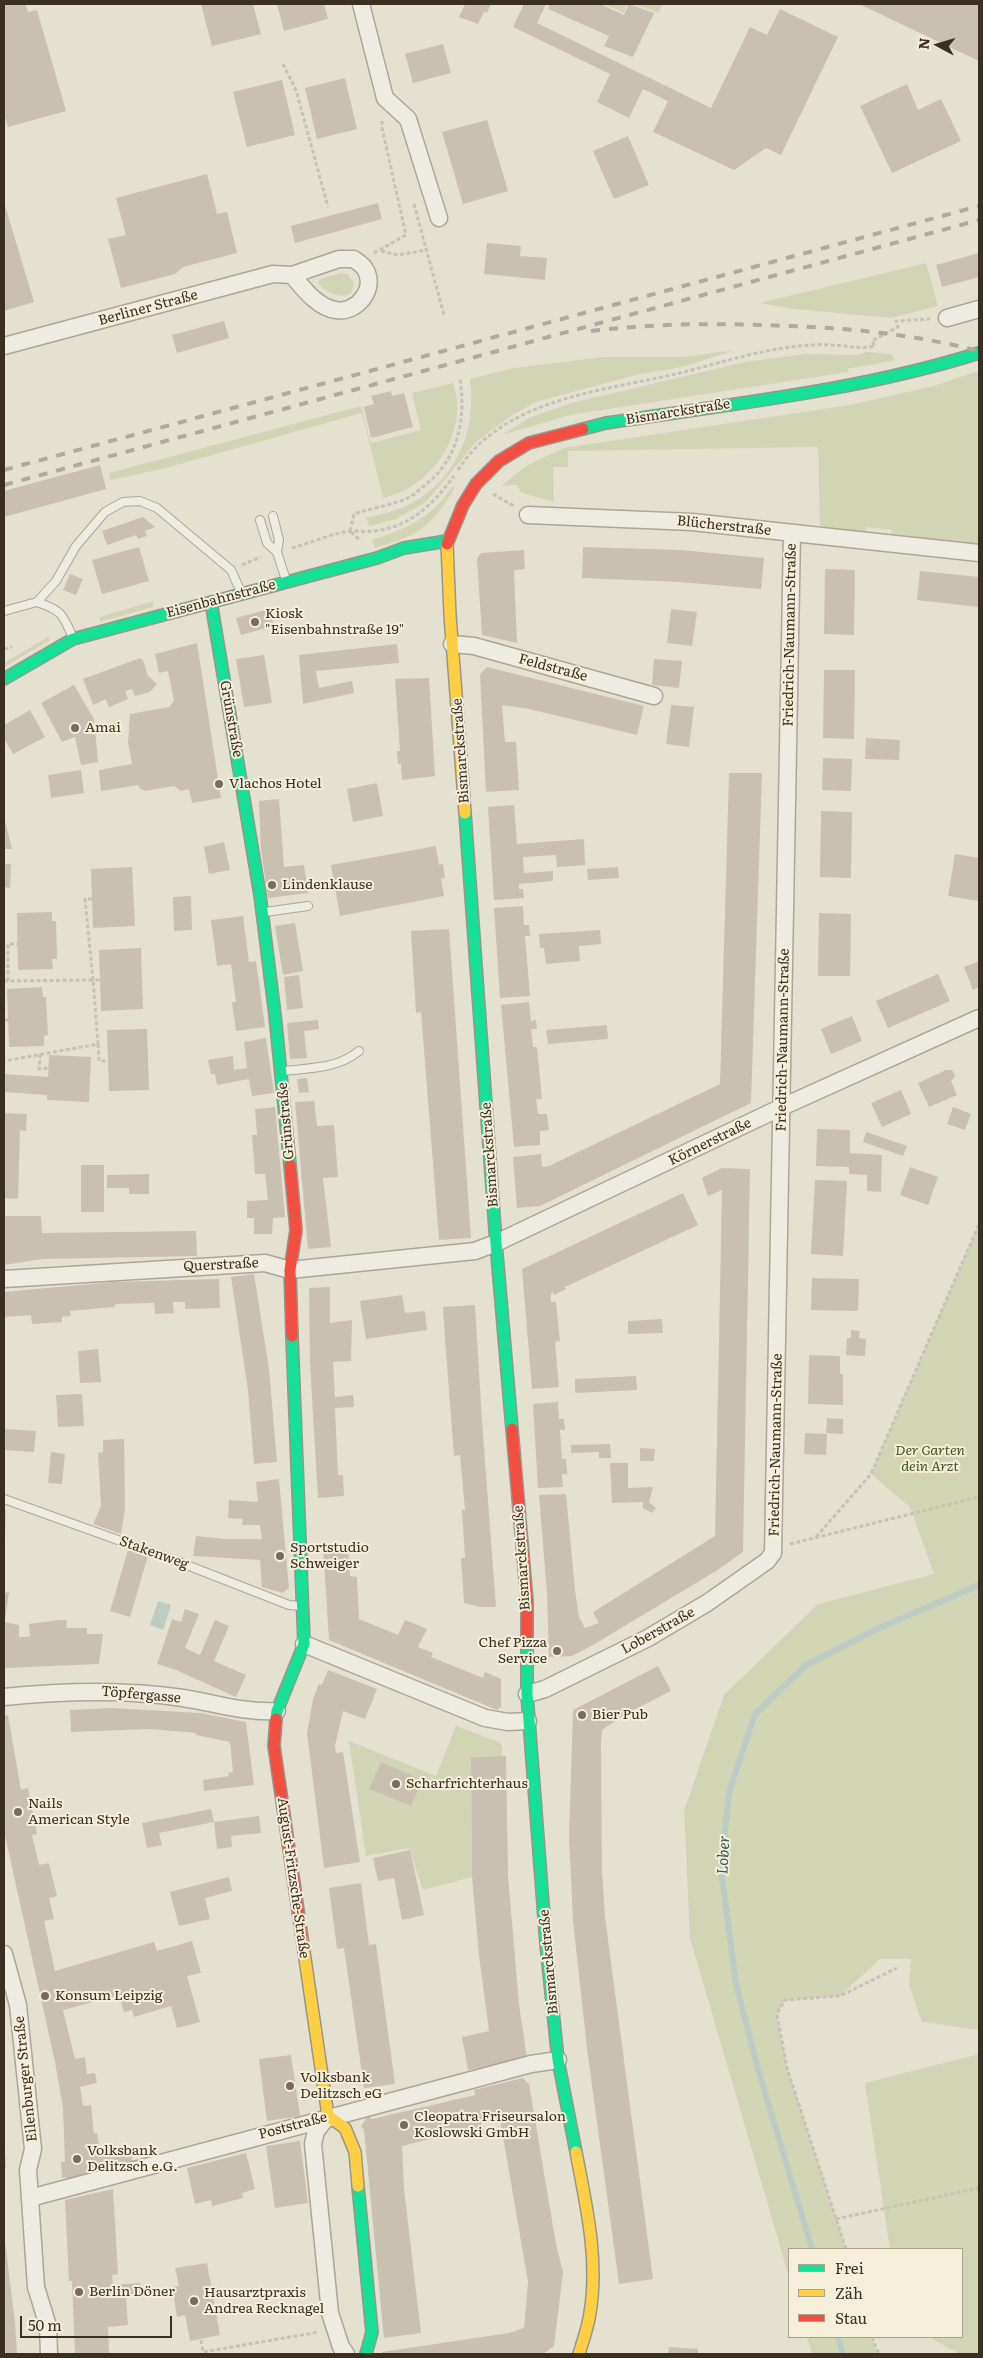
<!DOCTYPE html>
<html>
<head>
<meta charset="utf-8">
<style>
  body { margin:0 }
  #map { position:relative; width:983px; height:2358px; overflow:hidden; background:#e5e1d1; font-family:Literata,serif }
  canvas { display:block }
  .frame { position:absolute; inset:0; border:5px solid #3a2f21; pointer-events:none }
  .legend { position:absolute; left:788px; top:2248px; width:175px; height:90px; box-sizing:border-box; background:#f5efd9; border:1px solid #aaa28f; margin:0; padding:6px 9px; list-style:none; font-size:15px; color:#3a2f21 }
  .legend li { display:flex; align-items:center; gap:10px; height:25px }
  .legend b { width:25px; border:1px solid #aaa28f }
  .north { position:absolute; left:913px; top:20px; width:50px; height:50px; -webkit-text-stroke:4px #f5efd9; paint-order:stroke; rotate:276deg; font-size:14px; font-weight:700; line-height:20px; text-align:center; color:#3a2f21 }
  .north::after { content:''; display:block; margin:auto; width:18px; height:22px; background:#3a2f21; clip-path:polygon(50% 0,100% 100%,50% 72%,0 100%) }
  .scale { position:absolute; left:20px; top:2316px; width:152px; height:22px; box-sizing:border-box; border:2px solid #3a2f21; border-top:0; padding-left:6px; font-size:15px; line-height:18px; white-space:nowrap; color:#3a2f21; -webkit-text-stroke:4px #f5efd9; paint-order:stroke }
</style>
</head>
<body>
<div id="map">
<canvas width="983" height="2358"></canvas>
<div class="frame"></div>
<ul class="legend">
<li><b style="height:6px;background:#16e098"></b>Frei</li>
<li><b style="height:6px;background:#ffcf43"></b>Zäh</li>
<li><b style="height:6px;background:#f24e42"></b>Stau</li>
</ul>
<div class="north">N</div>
<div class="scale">50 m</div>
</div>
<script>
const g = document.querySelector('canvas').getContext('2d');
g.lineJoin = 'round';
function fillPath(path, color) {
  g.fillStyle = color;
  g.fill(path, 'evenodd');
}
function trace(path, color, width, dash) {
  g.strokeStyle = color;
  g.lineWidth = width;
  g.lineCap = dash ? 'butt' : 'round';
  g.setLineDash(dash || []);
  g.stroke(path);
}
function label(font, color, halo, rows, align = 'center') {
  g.font = font + ' Literata,serif';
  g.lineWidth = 4;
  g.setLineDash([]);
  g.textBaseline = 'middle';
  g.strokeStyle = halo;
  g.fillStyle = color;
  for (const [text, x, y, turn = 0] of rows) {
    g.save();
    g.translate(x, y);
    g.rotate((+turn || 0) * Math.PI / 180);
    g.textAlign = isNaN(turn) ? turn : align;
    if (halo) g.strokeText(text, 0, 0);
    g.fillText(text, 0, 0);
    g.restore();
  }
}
const green = new Path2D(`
  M603,4H628L624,13Z
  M634,4H663L658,13Z
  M926,263L938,306L891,318L795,309L760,303Z
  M340,273L348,274L354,284L351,293C341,300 323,292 318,282L320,279Z
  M735,350L682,367L636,375L536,402L514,414L476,442L426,502L396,519L369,526L366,518C381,514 397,511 410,504C457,480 477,429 470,379L514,368L603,357H683Z
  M867,352L891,354L895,360L848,369V372L570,415L502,435L529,418L571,403L745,362L805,354L857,355Z
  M975,372L979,373V546L891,536L892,530L867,527L865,533L820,526L818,447L568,451V467H553L554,502L522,493L516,485L501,486L528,465L564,448L850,405L934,386Z
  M453,383C467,422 445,465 412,486C403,492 393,495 383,498L362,413L162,469L110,480L109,473L361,406L371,443L421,430L412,393Z
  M452,487H455C432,527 419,535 375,548L372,540C408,528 430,519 452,487Z
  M153,601V607L100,622V617Z
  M48,637L50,640L4,667V663Z
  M979,1224V2030L922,2022L909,1985L911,1959H880L840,1996L785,2000L777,2014L787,2068L846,2249H789V2277L690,1938L684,1811L724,1695L818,1604L934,1574L910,1507L871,1474Z
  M456,1726L499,1742L502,1746V1756L471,1757L472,1877L423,1890L409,1848L366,1856L349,1741L436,1776Z
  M979,2054V2354H960L928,2337H962V2249H890L865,2083Z
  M807,2337H872L877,2354H812Z`);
const water = new Path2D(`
  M158,1601L171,1605L163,1630L150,1625Z`);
const stream = new Path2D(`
  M812,2249L758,2069L736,1984L721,1869L729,1792L755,1714L806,1665L877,1629L979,1585
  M838,2337L843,2354`);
const building = new Path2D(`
  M4,4H25L28,12L37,10L66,111L8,127L4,114Z
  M201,4H253L261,34L212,46Z
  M277,4H324L328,19L284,31Z
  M465,4H491L487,13L484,12L478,24L459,17Z
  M524,4H546L537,23L711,108L750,27L767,35L780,9L838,37L781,155L766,148L734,170L653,132L668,101L643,89L629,118L597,102L610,74L513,27Z
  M550,4H600L624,15L629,4L654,13L633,57L604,46L609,36L548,9Z
  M859,4H979V61Z
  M443,44L451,73L413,83L405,54Z
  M345,78L357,129L317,139L305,88Z
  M282,80L295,135L247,147L233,92Z
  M907,84L918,110L941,99L961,141L892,173L860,106Z
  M487,120L508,191L463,204L442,132Z
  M628,136L649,185L614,199L593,151Z
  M207,174L217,214L227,212L237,253L183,267L175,274L121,288L108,239L126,235L116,198Z
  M4,202L34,302L4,311Z
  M378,203L382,219L295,243L291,226Z
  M487,243L521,246L520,256L547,258L545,280L484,274Z
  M979,253V277L942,287L936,265Z
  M224,321L229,338L177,353L172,335Z
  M391,391L392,396L404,393L413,427L371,438L364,407L374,404L371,396Z
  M100,465L106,489L4,517V491Z
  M143,517L155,527L145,531L147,536L138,539L136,535L107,545L102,531Z
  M139,547L149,581L102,594L92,560Z
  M583,547L681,550L764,558L761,589L680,582L582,578Z
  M524,550L525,569L514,570L517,643L482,635L477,559L481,553Z
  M825,569L855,570L854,635L824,634Z
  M920,571L979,577L978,607L917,600Z
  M70,574L83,579L76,595L63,590Z
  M269,609L274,626L241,635L236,618Z
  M671,609L697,612L692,646L667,643Z
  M197,643L221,798L192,803L189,789L181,791L174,786L145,791L139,788V785L101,791L99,770L132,764L128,742L130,714L169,707L174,701L168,671L159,673L155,654Z
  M397,644L399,663L316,671L319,688L352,681L354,693L303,704L299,655Z
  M264,655L272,703L244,707L236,659Z
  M140,658L143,660L148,676L157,684L150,692L135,696L132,689L125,691L128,699L109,707L106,699L93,705L83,679Z
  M654,659L682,661L679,688L652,685Z
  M487,667L644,706L637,735L529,709L502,705L505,742H516L519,790L486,792L480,674Z
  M824,670H855L854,739L823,738Z
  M429,678L435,776L402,780L401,764H398L397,751H400L395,679Z
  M74,685L94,719L98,762L81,765L75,737L62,742L41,703Z
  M671,705L694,707L689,747L666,744Z
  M30,710L45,737L13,754L4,738V725Z
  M866,738L900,740L899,760L865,759Z
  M823,758L852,759L851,791L822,790Z
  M81,770L84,793L51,798L48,775Z
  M729,773H762L751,1103L540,1206L517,1208L513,1157L541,1154L542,1167L549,1166L720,1084Z
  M377,783L383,816L353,822L347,789Z
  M279,799L284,867L304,865L308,893L268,898L261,850L259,801Z
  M514,805L517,844L584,839L585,865L557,867L556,855L523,857L524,873L553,871V881L519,884V889H523L524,898L494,900L488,807Z
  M821,811L852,812L851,878L820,877Z
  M4,817L12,849H4Z
  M224,842L230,870L209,874L204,847Z
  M436,846L439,865L443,864L445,878L441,879L444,896L340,916L331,865Z
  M955,854L979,858V901L948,896Z
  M4,864H11L10,888L4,887Z
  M132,867L135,926L93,928L91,869Z
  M618,867L619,878L588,880L587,869Z
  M191,896L192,930L174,931L173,897Z
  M523,906L524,925H529L530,936H525L530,996L500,998L494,908Z
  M52,912V921H56L57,959H52L53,969L18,970L17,913Z
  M819,913L851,914L850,976H818Z
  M243,916L249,962L256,961L265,1027L236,1031L232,1002H236L231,964L217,966L211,920Z
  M295,923L303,971L283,975L275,926Z
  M449,929L471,1238L439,1240L421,1012L416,1013L411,931Z
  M600,930L601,944L579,946L580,961L546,964L544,948H540L539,934Z
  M141,948L143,1009L101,1011L99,950Z
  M979,961V987L973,990L964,967Z
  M938,974L950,1001L888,1028L876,1001Z
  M299,975L303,1008L287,1010L284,977Z
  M42,987L43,997H46L48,1035L44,1036V1046L9,1047L7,989Z
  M529,1002L531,1021L536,1020L537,1029H531L533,1047H537L542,1099H536L538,1114H547L549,1130L540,1131V1145L514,1147L501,1005Z
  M852,1016L862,1041L831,1054L821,1029Z
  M318,1020L319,1029L304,1031L307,1058L290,1059L287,1023Z
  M607,1025L608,1039L548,1044L546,1030Z
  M147,1029L149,1090L109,1091L107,1030Z
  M266,1038L274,1093L252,1096L249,1079L217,1085L215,1074H211L208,1060L233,1056L234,1070L247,1068L244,1042Z
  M49,1055L91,1057L89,1102L47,1100V1095L4,1092V1074L48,1077Z
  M946,1070H952L954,1073L955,1077L951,1081L957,1095L929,1107L918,1083Z
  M307,1078L309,1092L299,1093L297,1079Z
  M901,1090L911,1114L882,1127L871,1103Z
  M314,1101L317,1126L334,1125L338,1177L323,1178L331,1247L308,1249L295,1102Z
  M275,1107L285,1217L273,1218L272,1234H254V1218H247V1201L268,1200L265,1174H255L252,1135H257L255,1109Z
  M953,1107L971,1114L965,1130L947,1124Z
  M4,1113L27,1114L26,1131L20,1130L18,1199L4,1198Z
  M817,1129L850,1130V1153L882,1155L881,1192L867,1191V1175L849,1174V1167L816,1166Z
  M866,1132L907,1146L903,1156L863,1142Z
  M81,1165H104V1212H81Z
  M910,1167L938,1177L928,1205L900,1195Z
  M722,1168L750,1169L743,1552L716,1571L593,1645L572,1656L549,1657L547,1593L539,1495L566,1494L575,1590L579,1617L585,1628L599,1623L593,1612L715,1536L722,1190L708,1196L702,1178Z
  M149,1174V1194H129V1188H107V1175Z
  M815,1180L847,1181L843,1256L811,1254Z
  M683,1193L698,1225L565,1287L566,1289L554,1295L553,1292L551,1294V1302H556L560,1341L555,1342L559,1387L532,1389L522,1269Z
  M4,1216H41L42,1233L196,1231L197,1256L42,1259L4,1265Z
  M254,1274L269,1369L277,1462L254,1464L248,1390L231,1277Z
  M812,1278L859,1279L858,1311L811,1310Z
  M219,1279L220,1308L185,1309V1302H173L174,1313L155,1314L154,1303L115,1304V1307L70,1311L71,1316L62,1317V1322L32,1324L31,1315L4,1317V1292L113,1282Z
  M330,1287V1323L352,1320L351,1361L333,1362L335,1397L353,1395L354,1407L335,1408L338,1475H343L344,1496L318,1498L310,1364L309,1288Z
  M402,1295L405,1313L425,1311L427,1330L366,1339L360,1301Z
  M475,1305L482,1421L496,1607H481L464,1603L461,1558H465L462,1510H465L460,1455L454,1456L445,1339L443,1307Z
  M662,1319L663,1333L628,1334V1321Z
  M851,1330L860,1331L859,1338L866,1339L865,1356L846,1355L847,1338H851Z
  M98,1349L101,1382L80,1383L78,1351Z
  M809,1355L840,1356V1374H843V1405L808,1404Z
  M636,1376L637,1390L575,1393V1379Z
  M82,1394L84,1426L58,1427L56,1395Z
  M558,1402L559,1419H564L565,1430H560L562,1459H566L567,1474H562L563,1487L538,1488L533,1404Z
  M827,1418L843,1419V1434L826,1433Z
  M4,1429L36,1431L34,1452L4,1450Z
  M805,1433L827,1434L826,1455L804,1454Z
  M124,1439L125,1508L121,1534L93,1524L101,1506L98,1453L103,1452V1440Z
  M610,1444L611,1458H599V1452L571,1453V1445Z
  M640,1448L655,1449L654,1461H640Z
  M51,1452L65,1454L62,1484L48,1483Z
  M610,1463H628V1488L653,1487L649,1502L656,1508L652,1513L643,1508V1502L612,1503Z
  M279,1479L289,1588L283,1593L262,1587L260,1560L193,1556L196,1536L226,1539H262L260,1525H242L243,1519L228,1518L229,1500L258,1502L256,1482Z
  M4,1509L6,1510L5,1540H4Z
  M323,1546L348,1550L350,1576L357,1577L359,1619L398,1635L405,1620L427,1629L418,1647L433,1653L431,1657L483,1678L485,1672L501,1679V1707L497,1710L329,1640Z
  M128,1550L148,1556L130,1617L110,1611Z
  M9,1592L5,1620H4V1593Z
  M185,1609L199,1614L185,1648L200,1655L215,1620L229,1626L214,1661L246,1675L236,1697L176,1670L157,1664L172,1619L181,1622Z
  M59,1620H66L67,1628H87V1634H103L99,1664L4,1668V1622L19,1625V1637H26L30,1636L29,1624Z
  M658,1666L671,1691L624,1715L602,1730L601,1745L602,1870L605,1917L653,2279L619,2284L587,2049L573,1920L569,1837L573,1710Z
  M328,1670L377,1689L365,1719L343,1711L335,1746L336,1753L343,1752L360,1862L324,1868L307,1733L313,1699L319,1684L322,1685Z
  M111,1708L200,1713L246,1722L254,1785L204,1791L203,1780L229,1776L228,1773L233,1772L230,1742L196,1735V1733L149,1729L71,1732L70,1710Z
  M8,1715L21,1790L28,1788L37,1834L32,1835L39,1865L49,1863L57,1896L49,1898L54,1919L44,1921L55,1971L154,1942L157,1951L192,1941L201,1973L187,1976L200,2022L177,2028L171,2006L134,2017L132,2010L124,2012L119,1995L63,2010L75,2059L85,2057L87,2074L95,2073L97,2083L80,2087L83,2106L91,2105L94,2134L97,2133L100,2150L129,2146L133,2163L67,2182L66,2177L62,2178L61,2162H65L63,2108L55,2062L4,1831V1716Z
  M506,1756L508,1876L519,2004L527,2059L468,2070L462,2037L489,2031L479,1955L472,1877L471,1757Z
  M381,1762L422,1780L411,1806L369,1789Z
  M211,1809L214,1822L259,1816L261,1833L231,1836L232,1847L217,1849L214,1822L159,1833L162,1845L147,1848L142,1823Z
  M410,1850L424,1915L402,1920L394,1878L378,1881L373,1858Z
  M229,1877L232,1891L205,1898L210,1919L179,1926L170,1892Z
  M361,1883L369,1945L376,1944L395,2084L364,2088L344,1948L337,1949L329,1888Z
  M291,2055L300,2116L267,2121L259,2059Z
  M523,2078L529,2084L556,2244L563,2272L554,2346L543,2354H382V2352L509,2333L524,2328L528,2282L500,2119L481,2123L482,2126L402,2146L404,2189L421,2333L384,2338L364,2130L361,2126L368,2116L372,2119L445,2102L475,2095L474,2090Z
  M300,2141L308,2203L275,2208L266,2146Z
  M4,2150H5L6,2168H4Z
  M246,2153L255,2189L242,2193L243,2198L212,2206L211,2200L195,2204L187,2168Z
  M113,2189L118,2274L112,2275L113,2285L140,2283L142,2295L126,2296L128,2325L108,2327L109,2354H75L72,2281H69L65,2200Z
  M5,2241L15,2323L17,2354H4Z
  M207,2263L220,2335L190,2341L185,2315L177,2317L172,2287L179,2286L175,2268Z
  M669,2347L698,2349V2354H668Z`);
const path = new Path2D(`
  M283,64L296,90L328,207
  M414,204L444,315
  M381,251L398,255L426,250
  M374,253L406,235L382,128V121
  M458,470C506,395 610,391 688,371C726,361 761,350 799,346C809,345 820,344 830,345C845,345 860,350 875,346L872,341L898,327L896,321L930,319
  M493,494L514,506
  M350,531L354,514C372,508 393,505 410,497C415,494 420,489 425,485C459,459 466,418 460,378
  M351,532L361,541
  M292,548C311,543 332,533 351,531C359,531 367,532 375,531C412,526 433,504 454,476
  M242,565L261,557
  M4,649L12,647
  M92,899H85L93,980H100
  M4,981L93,980L98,1044L4,1061
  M8,981V944H18
  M4,1020H8
  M98,1044L99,1061H108
  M40,1054L39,1069L48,1068
  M816,1537L871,1474L979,1224
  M790,1544L979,1497
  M836,2219L979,2188
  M846,2249L787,2068L777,2014L785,2000L840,1996L897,1968
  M872,2337L879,2354
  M201,2340L203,2352L319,2332`);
const lane = new Path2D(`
  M273,516L279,540L277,552
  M260,520L267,543L277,552L286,580
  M37,602C61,610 63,614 73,638
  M4,611L37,602L56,581L76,546L105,512L123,502L140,501L157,508L231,570L241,592
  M265,912L308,906
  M283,1071C310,1068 337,1069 359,1051
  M4,1499L179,1562L289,1605L300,1606`);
const street = new Path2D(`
  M361,4L385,98L408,119L439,218
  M947,318L979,309
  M4,346L273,274L292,275L339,259H354C357,262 363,265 365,269C377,288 357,314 336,310C318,308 303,288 292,275
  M528,515L692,522L979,553
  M452,644L474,646L654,696
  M4,1279L265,1263L290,1270L475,1251L496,1243L782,1107L979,1018
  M304,1644L485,1718L508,1722L528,1721
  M527,1694L545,1689L648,1638L707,1603L767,1561L773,1553L792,533
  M4,1697C64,1691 123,1689 183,1698C215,1703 244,1713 277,1711
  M4,1954L18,2005L33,2149L28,2170L36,2287L48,2326L49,2354
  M328,2116L316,2131L313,2144L330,2313L341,2347L346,2354
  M30,2198L531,2064L558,2060`);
const fast = new Path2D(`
  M583,429L606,423C731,404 858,391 979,353
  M211,602L260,895L275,1015L290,1165
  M4,679L73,639L377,558L404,548L447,541
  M465,813L496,1243L512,1429
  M527,1636V1694L546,1944L558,2060L576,2152
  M276,1719L277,1711L304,1644L292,1336
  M358,2186L372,2332L366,2354`);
const slow = new Path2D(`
  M447,544L450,615L465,813
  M302,1938L328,2116L345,2128L355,2152L358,2186
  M576,2152C586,2205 599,2259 590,2313C588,2327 583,2341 579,2354`);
const jam = new Path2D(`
  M447,544L463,505L476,484L499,461L529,443L583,429
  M290,1165L296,1230L290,1270L292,1336
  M512,1429L527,1601V1636
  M276,1719L274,1746L302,1938`);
const rail = new Path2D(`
  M591,331C657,323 722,323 788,326C853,328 916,335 979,351
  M4,470L979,206
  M4,485L979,220`);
const markers = [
  [255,622,5,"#766d5f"],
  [75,728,5,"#766d5f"],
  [219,784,5,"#766d5f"],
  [272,885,5,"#766d5f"],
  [280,1556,5,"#766d5f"],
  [557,1651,5,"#766d5f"],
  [582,1715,5,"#766d5f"],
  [396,1784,5,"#766d5f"],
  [18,1812,5,"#766d5f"],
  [45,1996,5,"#766d5f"],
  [290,2086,5,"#766d5f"],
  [404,2125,5,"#766d5f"],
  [77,2159,5,"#766d5f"],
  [79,2292,5,"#766d5f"],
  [194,2301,5,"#766d5f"]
];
const streetNames = [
  ["Berliner Straße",148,308,-15],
  ["Bismarckstraße",678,412,-9],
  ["Blücherstraße",724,526,6],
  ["Eisenbahnstraße",221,599,-15],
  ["Friedrich-Naumann-Straße",790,635,-89],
  ["Feldstraße",553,668,15],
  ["Grünstraße",231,719,80],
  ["Bismarckstraße",461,751,-94],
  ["Friedrich-Naumann-Straße",783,1040,-89],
  ["Grünstraße",286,1121,-95],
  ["Körnerstraße",710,1142,-26],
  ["Bismarckstraße",490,1155,-94],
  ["Querstraße",221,1265,-3],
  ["Friedrich-Naumann-Straße",776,1445,-89],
  ["Stakenweg",154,1553,20],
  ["Bismarckstraße",522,1558,-94],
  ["Loberstraße",658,1631,-29],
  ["Töpfergasse",141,1695,5],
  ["August-Fritzsche-Straße",293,1878,82],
  ["Bismarckstraße",549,1962,-95],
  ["Eilenburger Straße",26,2079,-96],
  ["Poststraße",293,2126,-15]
];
const poiNames = [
  ["Kiosk",265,614],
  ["\"Eisenbahnstraße 19\"",265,630],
  ["Amai",85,728],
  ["Vlachos Hotel",229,784],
  ["Lindenklause",282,885],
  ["Sportstudio",290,1548],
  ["Schweiger",290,1564],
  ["Chef Pizza",547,1643,"right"],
  ["Service",547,1659,"right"],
  ["Bier Pub",592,1715],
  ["Scharfrichterhaus",406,1784],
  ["Nails",28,1804],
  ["American Style",28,1820],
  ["Konsum Leipzig",55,1996],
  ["Volksbank",300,2078],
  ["Delitzsch eG",300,2094],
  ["Cleopatra Friseursalon",414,2117],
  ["Koslowski GmbH",414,2133],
  ["Volksbank",87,2151],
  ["Delitzsch e.G.",87,2167],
  ["Berlin Döner",89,2292],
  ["Hausarztpraxis",204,2293],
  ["Andrea Recknagel",204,2309]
];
const parkNames = [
  ["Der Garten",930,1451],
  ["dein Arzt",930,1467]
];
const waterNames = [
  ["Lober",724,1855,-87]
];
fillPath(green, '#d1d5b4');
fillPath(water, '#bccbc3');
trace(stream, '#bccbc3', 6);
fillPath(building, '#c9c0b2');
trace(lane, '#aba699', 10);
trace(street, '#aba699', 19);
trace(fast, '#9a958a', 14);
trace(slow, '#9a958a', 14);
trace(jam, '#9a958a', 14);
trace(path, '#c6c2b9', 3, [4, 2.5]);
trace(lane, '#eeebe2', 8);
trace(street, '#eeebe2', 16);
trace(fast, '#16e098', 11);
trace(slow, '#ffcf43', 11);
trace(jam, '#f24e42', 11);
trace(rail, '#adaaa2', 4, [9, 9]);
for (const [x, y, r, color] of markers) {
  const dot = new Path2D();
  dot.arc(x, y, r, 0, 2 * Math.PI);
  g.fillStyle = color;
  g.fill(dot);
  trace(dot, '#f5efd9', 2);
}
label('14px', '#3a2f21', '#f5efd9', streetNames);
label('14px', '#3a2f21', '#f5efd9', poiNames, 'left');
label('italic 14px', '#465529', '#f5efd9', parkNames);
label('italic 15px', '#315759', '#f5efd9', waterNames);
</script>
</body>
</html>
